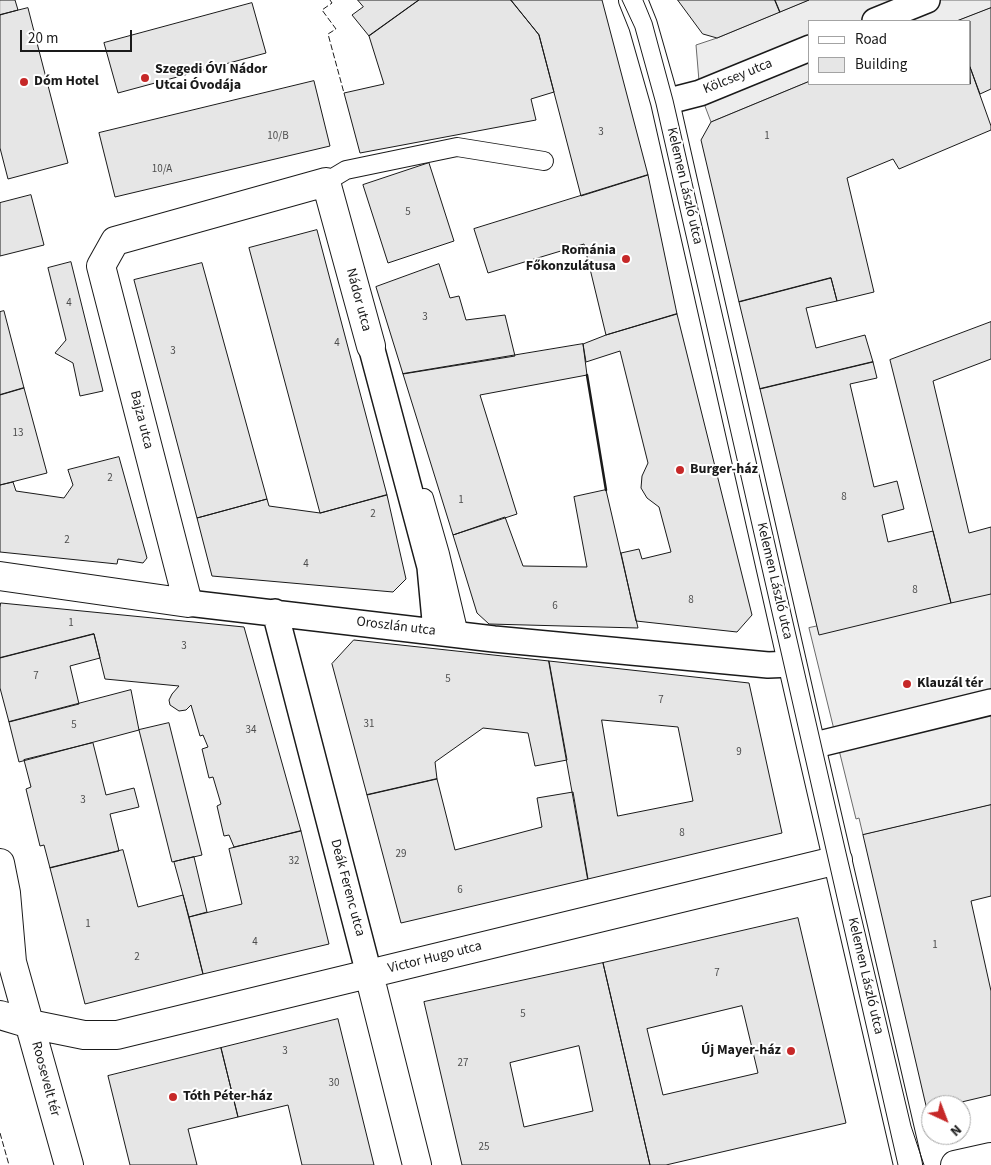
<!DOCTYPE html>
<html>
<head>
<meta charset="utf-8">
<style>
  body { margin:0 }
  #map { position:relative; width:991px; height:1165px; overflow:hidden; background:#fff; font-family:"Source Sans 3",sans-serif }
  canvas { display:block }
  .legend { position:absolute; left:808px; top:20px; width:162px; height:65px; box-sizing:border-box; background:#fff; border:1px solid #a3a3a3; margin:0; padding:6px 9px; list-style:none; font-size:15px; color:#1a1a1a }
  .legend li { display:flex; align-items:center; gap:10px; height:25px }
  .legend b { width:25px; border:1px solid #a3a3a3 }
  .north { position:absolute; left:921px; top:1095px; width:50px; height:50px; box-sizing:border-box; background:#fff; border:1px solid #a3a3a3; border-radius:50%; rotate:137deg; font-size:14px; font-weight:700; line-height:20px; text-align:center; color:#1a1a1a }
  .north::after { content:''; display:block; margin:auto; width:18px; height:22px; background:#c62828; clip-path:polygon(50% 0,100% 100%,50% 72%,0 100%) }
  .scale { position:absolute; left:20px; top:30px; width:112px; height:22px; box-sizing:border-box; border:2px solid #1a1a1a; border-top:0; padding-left:6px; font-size:15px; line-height:18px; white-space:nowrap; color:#1a1a1a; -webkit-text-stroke:4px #fff; paint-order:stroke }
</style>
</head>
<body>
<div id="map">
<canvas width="991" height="1165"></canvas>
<ul class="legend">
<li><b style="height:6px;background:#fff"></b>Road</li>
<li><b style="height:14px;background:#e6e6e6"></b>Building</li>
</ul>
<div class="north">N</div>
<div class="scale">20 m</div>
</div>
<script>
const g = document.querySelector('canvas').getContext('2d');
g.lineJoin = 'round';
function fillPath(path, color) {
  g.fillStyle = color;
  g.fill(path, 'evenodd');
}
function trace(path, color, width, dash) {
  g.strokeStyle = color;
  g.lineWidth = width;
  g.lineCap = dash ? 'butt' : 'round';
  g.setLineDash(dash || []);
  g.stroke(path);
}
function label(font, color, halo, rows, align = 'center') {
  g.font = font + ' "Source Sans 3",sans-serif';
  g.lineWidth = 4;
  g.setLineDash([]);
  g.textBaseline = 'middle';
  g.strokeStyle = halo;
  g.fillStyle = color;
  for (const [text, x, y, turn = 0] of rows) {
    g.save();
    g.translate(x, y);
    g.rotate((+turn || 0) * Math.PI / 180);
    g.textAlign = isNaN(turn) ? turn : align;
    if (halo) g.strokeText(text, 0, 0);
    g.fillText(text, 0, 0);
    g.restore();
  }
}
const built = new Path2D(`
  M809,0H991V8L957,21H810V81L711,122L700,93L696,45L717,38Z
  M991,590V805L863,835L859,818L856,819L809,628Z`);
const building = new Path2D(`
  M0,0H15L18,10L0,15Z
  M358,0H419L369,36L352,15L363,7Z
  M419,0H511L539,35L554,92L531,99L536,120L360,153L344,93L384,84L369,36Z
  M511,0H602L648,175L581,196L539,35Z
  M678,0H775L780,12L717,38L703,34Z
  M775,0H809L780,12Z
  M252,3L266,53L118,93L104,43Z
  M28,8L68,163L8,179L0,148V15Z
  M991,8V89L980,94L970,67V21H957Z
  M970,67L991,126V130L899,169L893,159L847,178L874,292L837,301L831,278L739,302L701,140L711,122L810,81V84H970Z
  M314,81L330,146L115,197L99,133Z
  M429,163L454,241L388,263L363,185Z
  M648,175L677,314L606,335L584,244L488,273L474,229Z
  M31,195L44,245L0,256V203Z
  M317,230L387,495L320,513L249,248Z
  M71,262L103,391L80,396L73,363L55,353L66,340L48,268Z
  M202,263L267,499L197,518L134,280Z
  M439,264L450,298L459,296L466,320L505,315L515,356L403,374L376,287Z
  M831,278L837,301L806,308L816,348L865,335L873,362L760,389L739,302Z
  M4,311L24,388L0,395V312Z
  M677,314L752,615L737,632L636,621L621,553L639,549L642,559L671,552L659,507L647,498L641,488L642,476L648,463L620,351L586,362L583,344L606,335Z
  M991,322V359L933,381L969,533L991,527V594L951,603L890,360Z
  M583,344L587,375L480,395L517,514L453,535L403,374Z
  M873,362L877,378L850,384L874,487L897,481L904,509L882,515L888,542L933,531L951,603L819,635L760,389Z
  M24,388L47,473L0,485V395Z
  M119,457L147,558L143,563L118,559L117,564L0,552V485L13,482L16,491L64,498L73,485L68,470Z
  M606,490L638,628L489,624L477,613L453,535L505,517L523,566L587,567L574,497Z
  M387,495L406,579L393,592L212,576L197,518L267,499L269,506L320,513Z
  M1,603L244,627L301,831L234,847L229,835L224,836L217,806L221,804L213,777L209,778L202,749L208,747L203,735L200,736L191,705L186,710L179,711L170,705L169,700L172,694L179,686L105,679L94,634L0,658V608Z
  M94,634L100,658L70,666L79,704L9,722L0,688V658Z
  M354,640L549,661L567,760L535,766L528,733L483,728L435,762L437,779L367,795L332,664Z
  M549,661L749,683L782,833L588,879ZM602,720L678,727L693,801L618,816Z
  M131,690L139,730L19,762L9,722Z
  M169,723L202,855L172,862L139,730Z
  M93,743L106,795L134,788L139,807L110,814L119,851L50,868L44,845L40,846L26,789L31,787L24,760Z
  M437,779L455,850L542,827L537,798L573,792L588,879L401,923L367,795Z
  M991,805V896L971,901L991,991V1095L949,1105H931V1109L927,1110L863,835Z
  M301,831L329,944L203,974L189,917L242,904L229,849Z
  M123,850L138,907L183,895L203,974L85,1004L50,868Z
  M194,857L207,912L189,917L174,862Z
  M798,918L846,1123L666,1165H650L603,963ZM742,1006L758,1073L663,1095L647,1029Z
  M603,963L650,1165H462L424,1002ZM579,1046L593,1111L524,1127L510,1063Z
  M338,1019L374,1165H302L288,1105L238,1117L221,1048Z
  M221,1048L238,1117L188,1129L197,1165H130L108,1076Z`);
const service = new Path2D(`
  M326,182L346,170L457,147L544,161
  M424,498L440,554L459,634`);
const pedestrian = new Path2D(`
  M875,21L927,0
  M665,102L700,93L810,48
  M371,346L430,567L436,631
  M188,603L494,639L768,665L793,664
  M275,612L369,974
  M811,746L991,702`);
const minor = new Path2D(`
  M633,0L643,25L665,102L811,746L908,1165
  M0,576L188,603L101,266L115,241L326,182L371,346
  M0,863L6,893L12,962L69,1165
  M369,974L417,1165
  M0,1015L30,1024L84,1035H117L838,860
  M955,1165L991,1157`);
const tram = new Path2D(`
  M622,0L635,28L656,104L898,1165
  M643,0L652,22L673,100L847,857L911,1126L924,1165`);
const fence = new Path2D(`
  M330,0L332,3L322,10L336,29L328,34L344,93
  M0,1133L9,1165`);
const wall = new Path2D(`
  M587,375L606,490`);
const markers = [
  [145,78,5,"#c62828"],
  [24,82,5,"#c62828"],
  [626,259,5,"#c62828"],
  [680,470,5,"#c62828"],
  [907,684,5,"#c62828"],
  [791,1051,5,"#c62828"],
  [173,1097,5,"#c62828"]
];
const numberNames = [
  ["3",601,133],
  ["10/B",278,137],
  ["1",767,137],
  ["10/A",162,170],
  ["5",408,213],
  ["4",69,304],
  ["3",425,318],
  ["4",337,344],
  ["3",173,352],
  ["13",18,434],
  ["2",110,479],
  ["8",844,498],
  ["1",461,501],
  ["2",373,515],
  ["2",67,541],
  ["4",306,565],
  ["8",915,591],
  ["8",691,601],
  ["6",555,607],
  ["1",71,624],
  ["3",184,647],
  ["7",36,677],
  ["5",448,680],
  ["7",661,701],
  ["31",369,725],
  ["5",74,726],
  ["34",251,731],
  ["9",739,753],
  ["3",83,801],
  ["8",682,834],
  ["29",401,855],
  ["32",294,862],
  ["6",460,891],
  ["1",88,925],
  ["4",255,943],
  ["1",935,946],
  ["2",137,958],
  ["7",717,974],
  ["5",523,1015],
  ["3",285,1052],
  ["27",463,1064],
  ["30",334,1084],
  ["25",484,1148]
];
const poiNames = [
  ["Szegedi ÓVI Nádor",155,70],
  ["Utcai Óvodája",155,86],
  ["Dóm Hotel",34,82],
  ["Románia",616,251,"right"],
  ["Főkonzulátusa",616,267,"right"],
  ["Burger-ház",690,470],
  ["Klauzál tér",917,684],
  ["Új Mayer-ház",781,1051,"right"],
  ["Tóth Péter-ház",183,1097]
];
const streetNames = [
  ["Kölcsey utca",738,77,-22],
  ["Kelemen László utca",684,186,77],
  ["Nádor utca",358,300,75],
  ["Bajza utca",141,420,76],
  ["Kelemen László utca",774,581,77],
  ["Oroszlán utca",396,627,7],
  ["Deák Ferenc utca",347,888,75],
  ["Victor Hugo utca",435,958,-14],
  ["Kelemen László utca",865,976,77],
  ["Roosevelt tér",45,1079,75]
];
fillPath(built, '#ededed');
trace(built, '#6a6a6a', 1);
fillPath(building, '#e6e6e6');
trace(building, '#1a1a1a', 1);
trace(service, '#1a1a1a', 20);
trace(pedestrian, '#1a1a1a', 28);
trace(minor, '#1a1a1a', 30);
trace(service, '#fff', 18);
trace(pedestrian, '#fff', 25);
trace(minor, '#fff', 28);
trace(tram, '#1a1a1a', 1);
trace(fence, '#1a1a1a', 1, [6, 2.5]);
trace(wall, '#1a1a1a', 2.5);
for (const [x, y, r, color] of markers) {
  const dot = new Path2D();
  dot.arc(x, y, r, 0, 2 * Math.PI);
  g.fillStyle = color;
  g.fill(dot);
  trace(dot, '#fff', 2);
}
label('11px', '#4d4d4d', null, numberNames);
label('bold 14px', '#1a1a1a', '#fff', poiNames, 'left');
label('14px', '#1a1a1a', '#fff', streetNames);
</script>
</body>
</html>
